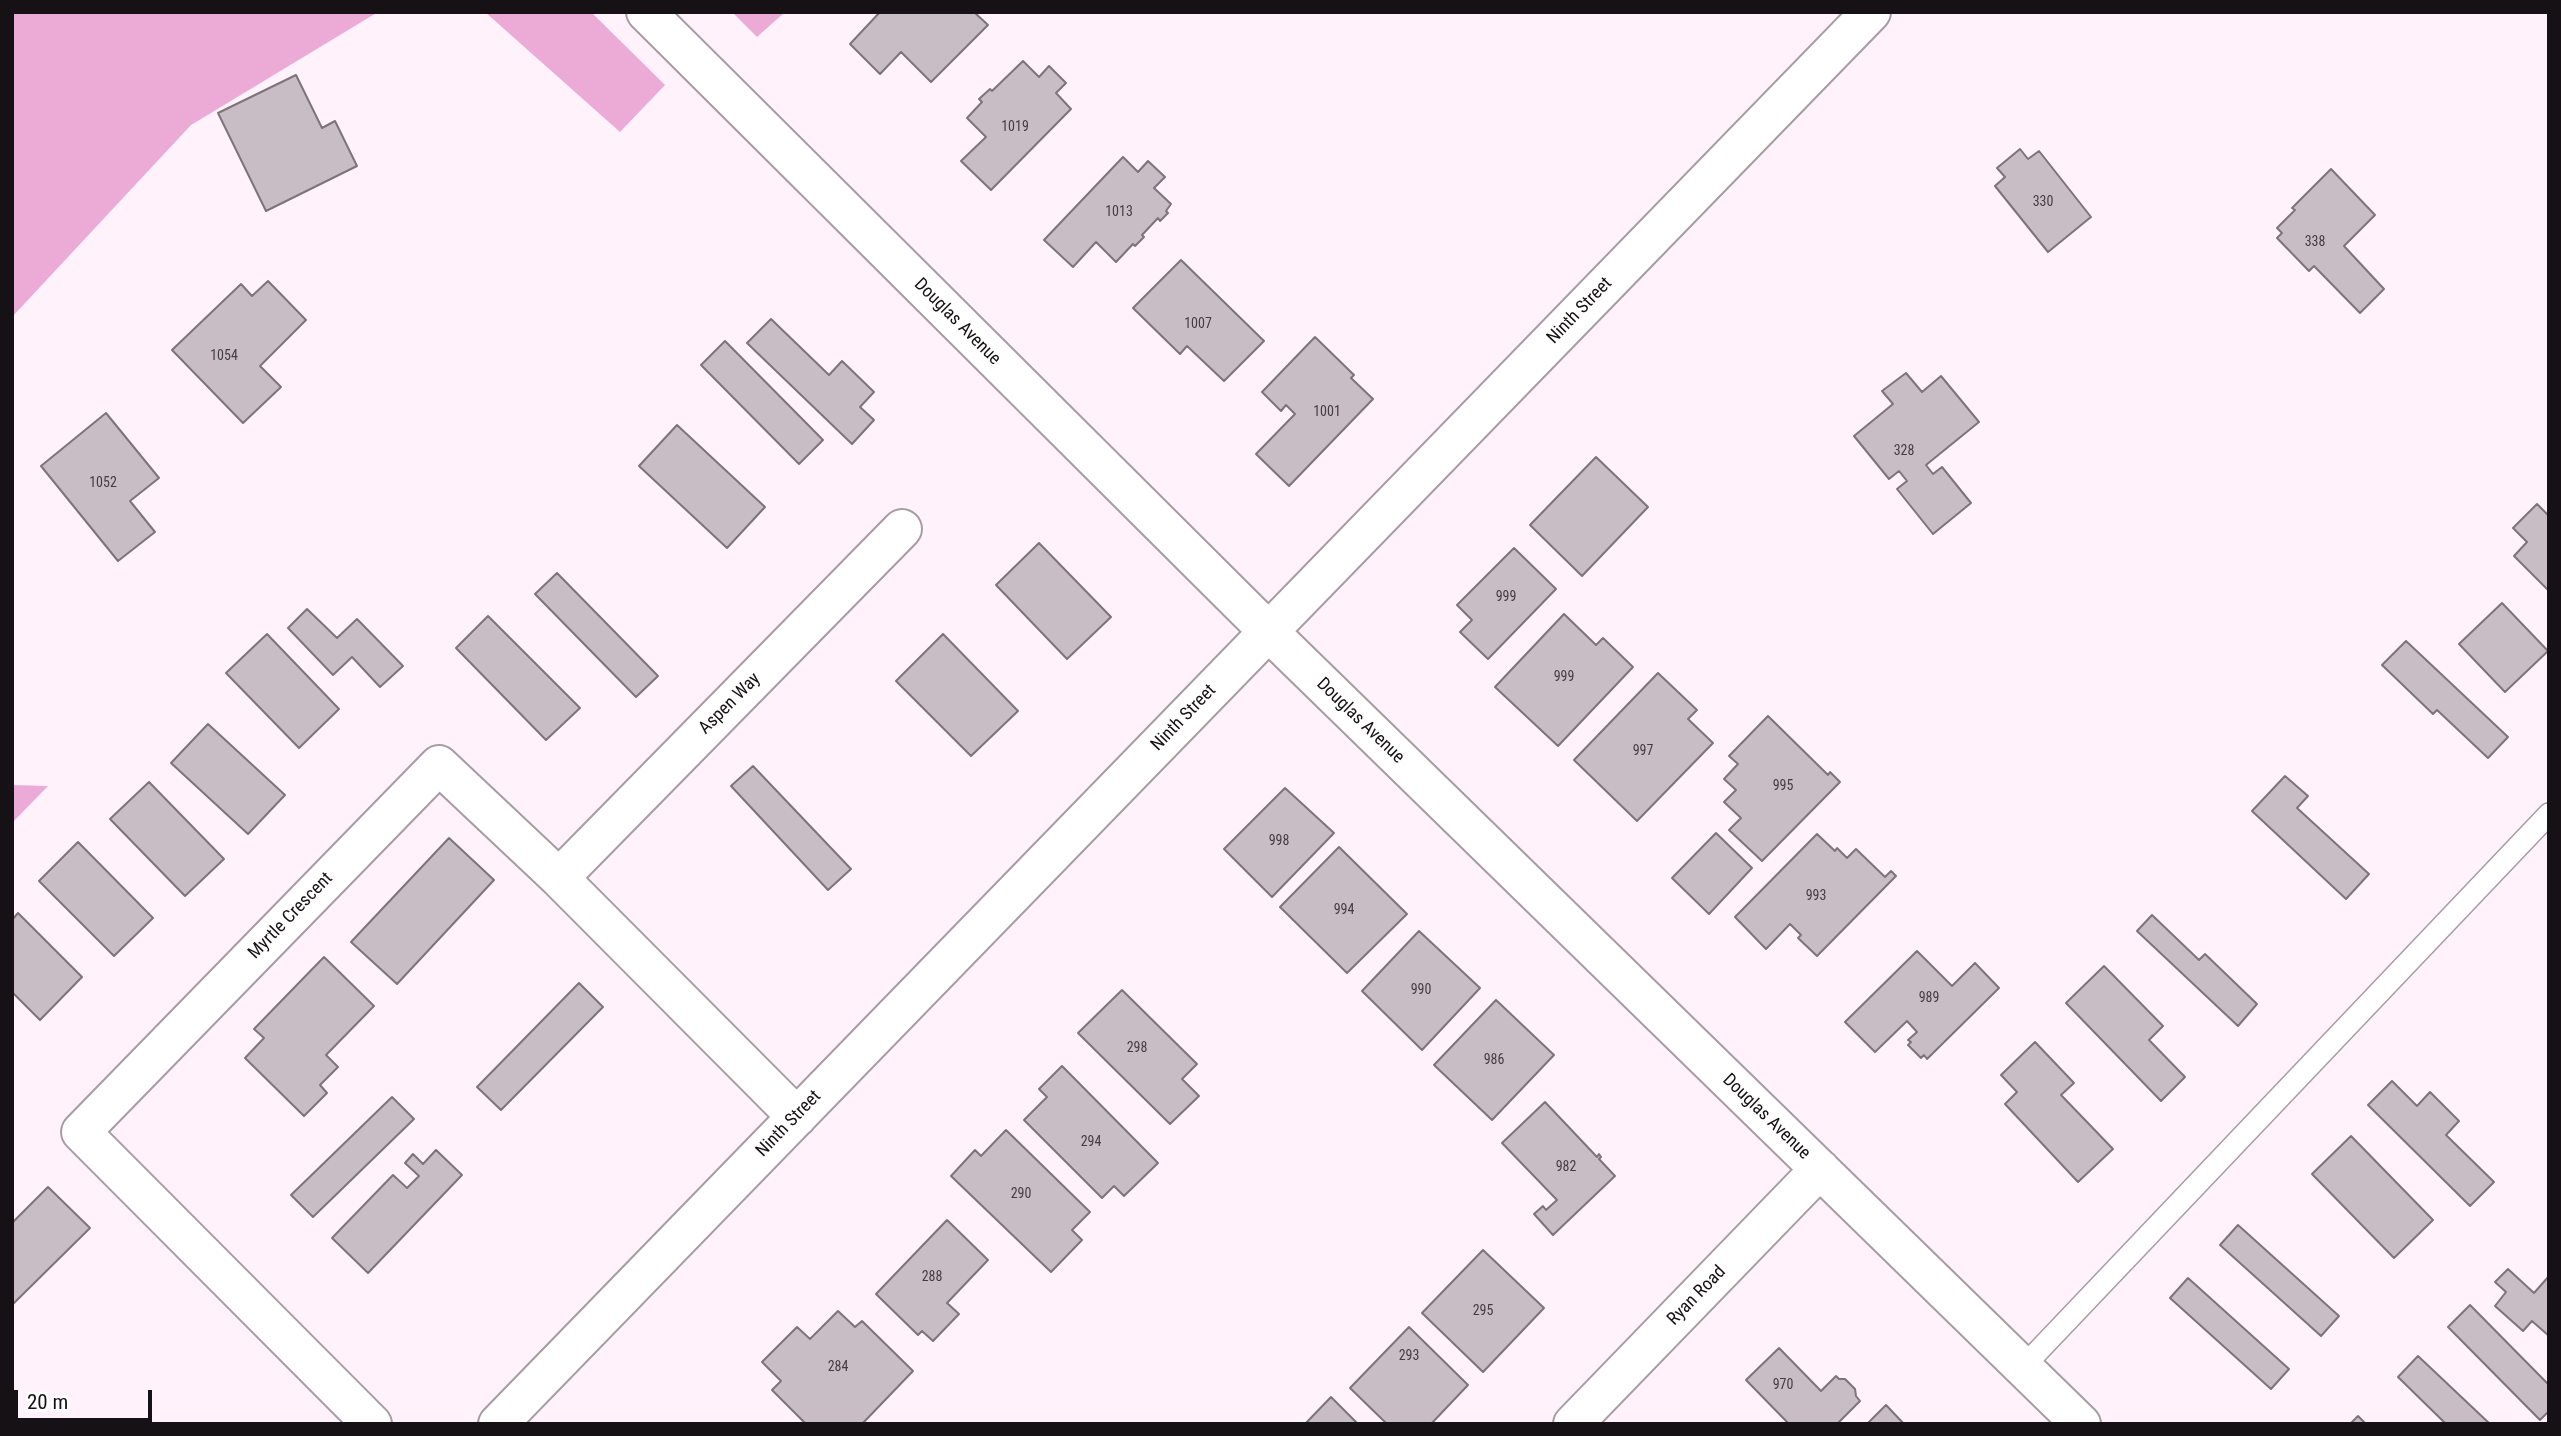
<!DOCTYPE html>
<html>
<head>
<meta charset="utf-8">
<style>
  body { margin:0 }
  #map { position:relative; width:2561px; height:1436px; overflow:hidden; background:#fff2fa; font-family:"Roboto Condensed",sans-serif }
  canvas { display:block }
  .frame { position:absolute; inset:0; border:14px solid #161114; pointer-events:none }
  .scale { position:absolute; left:14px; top:1390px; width:138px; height:32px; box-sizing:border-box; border:4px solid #161114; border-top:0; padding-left:9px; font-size:21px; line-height:24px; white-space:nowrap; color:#161114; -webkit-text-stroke:5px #fff; paint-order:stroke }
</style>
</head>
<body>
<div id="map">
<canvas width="2561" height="1436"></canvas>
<div class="frame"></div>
<div class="scale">20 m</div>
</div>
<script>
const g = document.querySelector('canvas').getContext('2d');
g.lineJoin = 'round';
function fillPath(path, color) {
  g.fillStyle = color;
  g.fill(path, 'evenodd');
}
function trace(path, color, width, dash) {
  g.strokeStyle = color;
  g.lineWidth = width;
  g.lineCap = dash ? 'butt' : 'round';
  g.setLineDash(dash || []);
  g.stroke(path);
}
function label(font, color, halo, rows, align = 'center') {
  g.font = font + ' "Roboto Condensed",sans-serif';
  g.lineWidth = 6;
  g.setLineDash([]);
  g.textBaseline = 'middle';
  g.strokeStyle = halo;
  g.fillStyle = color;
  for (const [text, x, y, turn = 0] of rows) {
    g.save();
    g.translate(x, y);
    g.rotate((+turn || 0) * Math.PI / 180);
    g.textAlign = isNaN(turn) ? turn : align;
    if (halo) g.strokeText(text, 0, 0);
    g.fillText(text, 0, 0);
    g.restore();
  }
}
const green = new Path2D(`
  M12,12H378L191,125L12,317Z
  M485,12H591L665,85L620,132Z
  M732,12H785L757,37Z
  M12,785L48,786L12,823Z`);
const building = new Path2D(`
  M880,12H974L988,25L931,82L901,52L880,74L850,44Z
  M1023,61L1039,77L1049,66L1066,83L1056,93L1071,109L991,190L961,161L986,137L967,118L982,102L979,99L990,89L992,91Z
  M296,75L322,128L335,121L357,166L266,211L218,113Z
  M2020,149L2028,159L2039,151L2091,217L2048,252L1995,186L2005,177L1997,168Z
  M1123,157L1138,172L1148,161L1165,177L1154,188L1171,204L1166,211L1168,213L1160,221L1158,218L1142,235L1144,237L1135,246L1133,244L1116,262L1096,242L1073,267L1044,240Z
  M2331,169L2375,215L2344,246L2384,289L2360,313L2314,266L2309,271L2277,238L2282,233L2277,228L2295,210L2292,208Z
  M1181,260L1264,341L1224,381L1187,346L1180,354L1133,308Z
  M268,281L306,320L260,366L281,387L243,423L172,350L241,284L252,296Z
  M771,319L829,375L842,361L874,392L860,407L874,420L852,444L747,343Z
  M1315,337L1354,375L1351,378L1373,399L1289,486L1256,454L1295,414L1286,405L1281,411L1262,392Z
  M725,341L823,440L799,464L701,365Z
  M1906,373L1922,392L1941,376L1979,422L1926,465L1933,474L1942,467L1971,503L1933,534L1897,489L1907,481L1899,471L1889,479L1854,436L1893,404L1882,391Z
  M106,413L159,478L130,501L155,532L118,561L41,466Z
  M677,425L765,507L727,548L639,466Z
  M1596,457L1648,507L1582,576L1530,525Z
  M2537,504L2549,516V591L2514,556L2527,542L2513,528Z
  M1039,543L1111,617L1067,659L996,585Z
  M1514,548L1556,589L1488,659L1460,632L1472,620L1457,605Z
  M557,573L658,676L636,697L535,594Z
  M2502,603L2548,651L2505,692L2459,644Z
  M307,609L337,638L357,619L403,666L380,687L352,657L333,675L288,628Z
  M1564,614L1596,645L1603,638L1633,667L1558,746L1495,687Z
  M488,616L580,708L546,740L456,648Z
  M267,634L339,709L299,748L226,673Z
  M943,634L1018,711L971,756L896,681Z
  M2406,641L2508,737L2488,758L2437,710L2433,714L2382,665Z
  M1658,673L1697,710L1688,719L1713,743L1637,821L1574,760Z
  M1768,716L1828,775L1830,772L1840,782L1762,861L1729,830L1741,818L1724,802L1736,790L1724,779L1738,764L1729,756Z
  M208,724L285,795L248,834L171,763Z
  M753,766L851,869L828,890L731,786Z
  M2285,776L2308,796L2297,808L2369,874L2346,899L2252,811Z
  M149,782L224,859L185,896L110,819Z
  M1285,788L1334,833L1272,897L1224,849Z
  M1716,833L1752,868L1709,914L1672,878Z
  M1817,834L1835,851L1837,848L1847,858L1856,849L1885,877L1891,871L1896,876L1817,956L1798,938L1801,935L1790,924L1766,949L1735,917Z
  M449,838L494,880L397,984L351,942Z
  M78,842L153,918L114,956L39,881Z
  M1339,847L1407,914L1347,973L1280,907Z
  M18,913L82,977L40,1020L12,992V920Z
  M2152,915L2199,960L2205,954L2257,1004L2238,1026L2137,931Z
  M1419,931L1480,988L1422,1050L1362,991Z
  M1917,951L1952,986L1975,963L1999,988L1927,1059L1924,1055L1921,1058L1908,1045L1911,1042L1908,1040L1917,1032L1907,1021L1875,1052L1845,1022Z
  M324,957L374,1006L326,1055L338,1067L320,1085L327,1093L304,1116L245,1058L264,1038L254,1029Z
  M2104,966L2163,1026L2149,1040L2185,1077L2161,1101L2066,1003Z
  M579,983L603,1007L501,1110L477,1087Z
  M1122,990L1197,1064L1182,1079L1199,1096L1170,1124L1078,1033Z
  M1496,1000L1554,1055L1492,1120L1434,1065Z
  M2035,1042L2074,1083L2061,1095L2113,1149L2078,1182L2005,1104L2017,1092L2001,1075Z
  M1062,1066L1158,1163L1124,1196L1114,1186L1102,1198L1024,1120L1047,1097L1039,1089Z
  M2392,1081L2417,1106L2430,1092L2459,1121L2446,1135L2494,1182L2470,1206L2368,1105Z
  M392,1097L414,1119L313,1217L291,1195Z
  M1545,1102L1597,1157L1599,1154L1601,1157L1599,1159L1615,1176L1553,1235L1534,1214L1543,1206L1546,1210L1557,1200L1502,1143Z
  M1006,1130L1090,1212L1072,1230L1082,1240L1051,1272L951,1176L975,1150L981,1156Z
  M2351,1136L2433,1220L2394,1258L2312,1174Z
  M436,1150L462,1175L368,1273L332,1238L393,1175L407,1188L419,1176L405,1163L413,1154L423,1164Z
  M48,1187L90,1228L12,1305V1223Z
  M947,1220L988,1260L947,1303L959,1314L933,1341L922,1331L918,1335L876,1294Z
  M2238,1225L2339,1316L2321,1336L2220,1245Z
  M1483,1250L1544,1308L1483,1372L1422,1313Z
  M2508,1269L2534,1293L2549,1276V1336L2532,1321L2523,1331L2495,1306L2506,1292L2495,1282Z
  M2188,1278L2289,1369L2271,1389L2170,1298Z
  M2470,1305L2549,1385V1411L2540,1420L2448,1327Z
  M838,1311L855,1327L862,1321L913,1371L862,1424H806L772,1390L781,1381L762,1362L797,1327L810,1339Z
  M1409,1327L1468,1385L1431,1424H1387L1350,1388Z
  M1779,1348L1821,1391L1836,1376L1839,1379H1845L1855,1389L1856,1396L1860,1401L1837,1424H1789L1746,1380Z
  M2418,1356L2490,1424H2446L2398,1377Z
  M1331,1397L1358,1424H1305Z
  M1886,1405L1904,1424H1867Z
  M2358,1416L2366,1424H2350Z`);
const service = new Path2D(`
  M2023,1367L2549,814`);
const minor = new Path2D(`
  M646,12L1268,631L2081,1424
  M559,878L902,529
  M372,1424L81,1132L439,765L559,878L797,1117
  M498,1424L1871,12
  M1573,1424L1820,1169`);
const numberNames = [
  ["1019",1015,127],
  ["330",2043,202],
  ["1013",1119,212],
  ["338",2315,242],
  ["1007",1198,324],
  ["1054",224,356],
  ["1001",1327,412],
  ["328",1904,451],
  ["1052",103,483],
  ["999",1506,597],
  ["999",1564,677],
  ["997",1643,751],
  ["995",1783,786],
  ["998",1279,841],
  ["993",1816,896],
  ["994",1344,910],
  ["990",1421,990],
  ["989",1929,998],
  ["298",1137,1048],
  ["986",1494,1060],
  ["294",1091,1142],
  ["982",1566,1167],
  ["290",1021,1194],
  ["288",932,1277],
  ["295",1483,1311],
  ["293",1409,1356],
  ["284",838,1367],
  ["970",1783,1385]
];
const streetNames = [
  ["Ninth Street",1580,311,-46],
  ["Douglas Avenue",957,322,45],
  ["Aspen Way",730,704,-45],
  ["Ninth Street",1184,718,-46],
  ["Douglas Avenue",1360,721,44],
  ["Myrtle Crescent",291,916,-46],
  ["Douglas Avenue",1766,1117,44],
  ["Ninth Street",789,1124,-46],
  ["Ryan Road",1697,1296,-46]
];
fillPath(green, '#ecaad6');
fillPath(building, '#c9bdc5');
trace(building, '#7f737a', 2);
trace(service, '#a89ca3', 24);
trace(minor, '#a89ca3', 42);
trace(service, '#fff', 21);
trace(minor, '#fff', 38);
label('14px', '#433c40', null, numberNames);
label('18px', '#161114', '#fff', streetNames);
</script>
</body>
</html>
